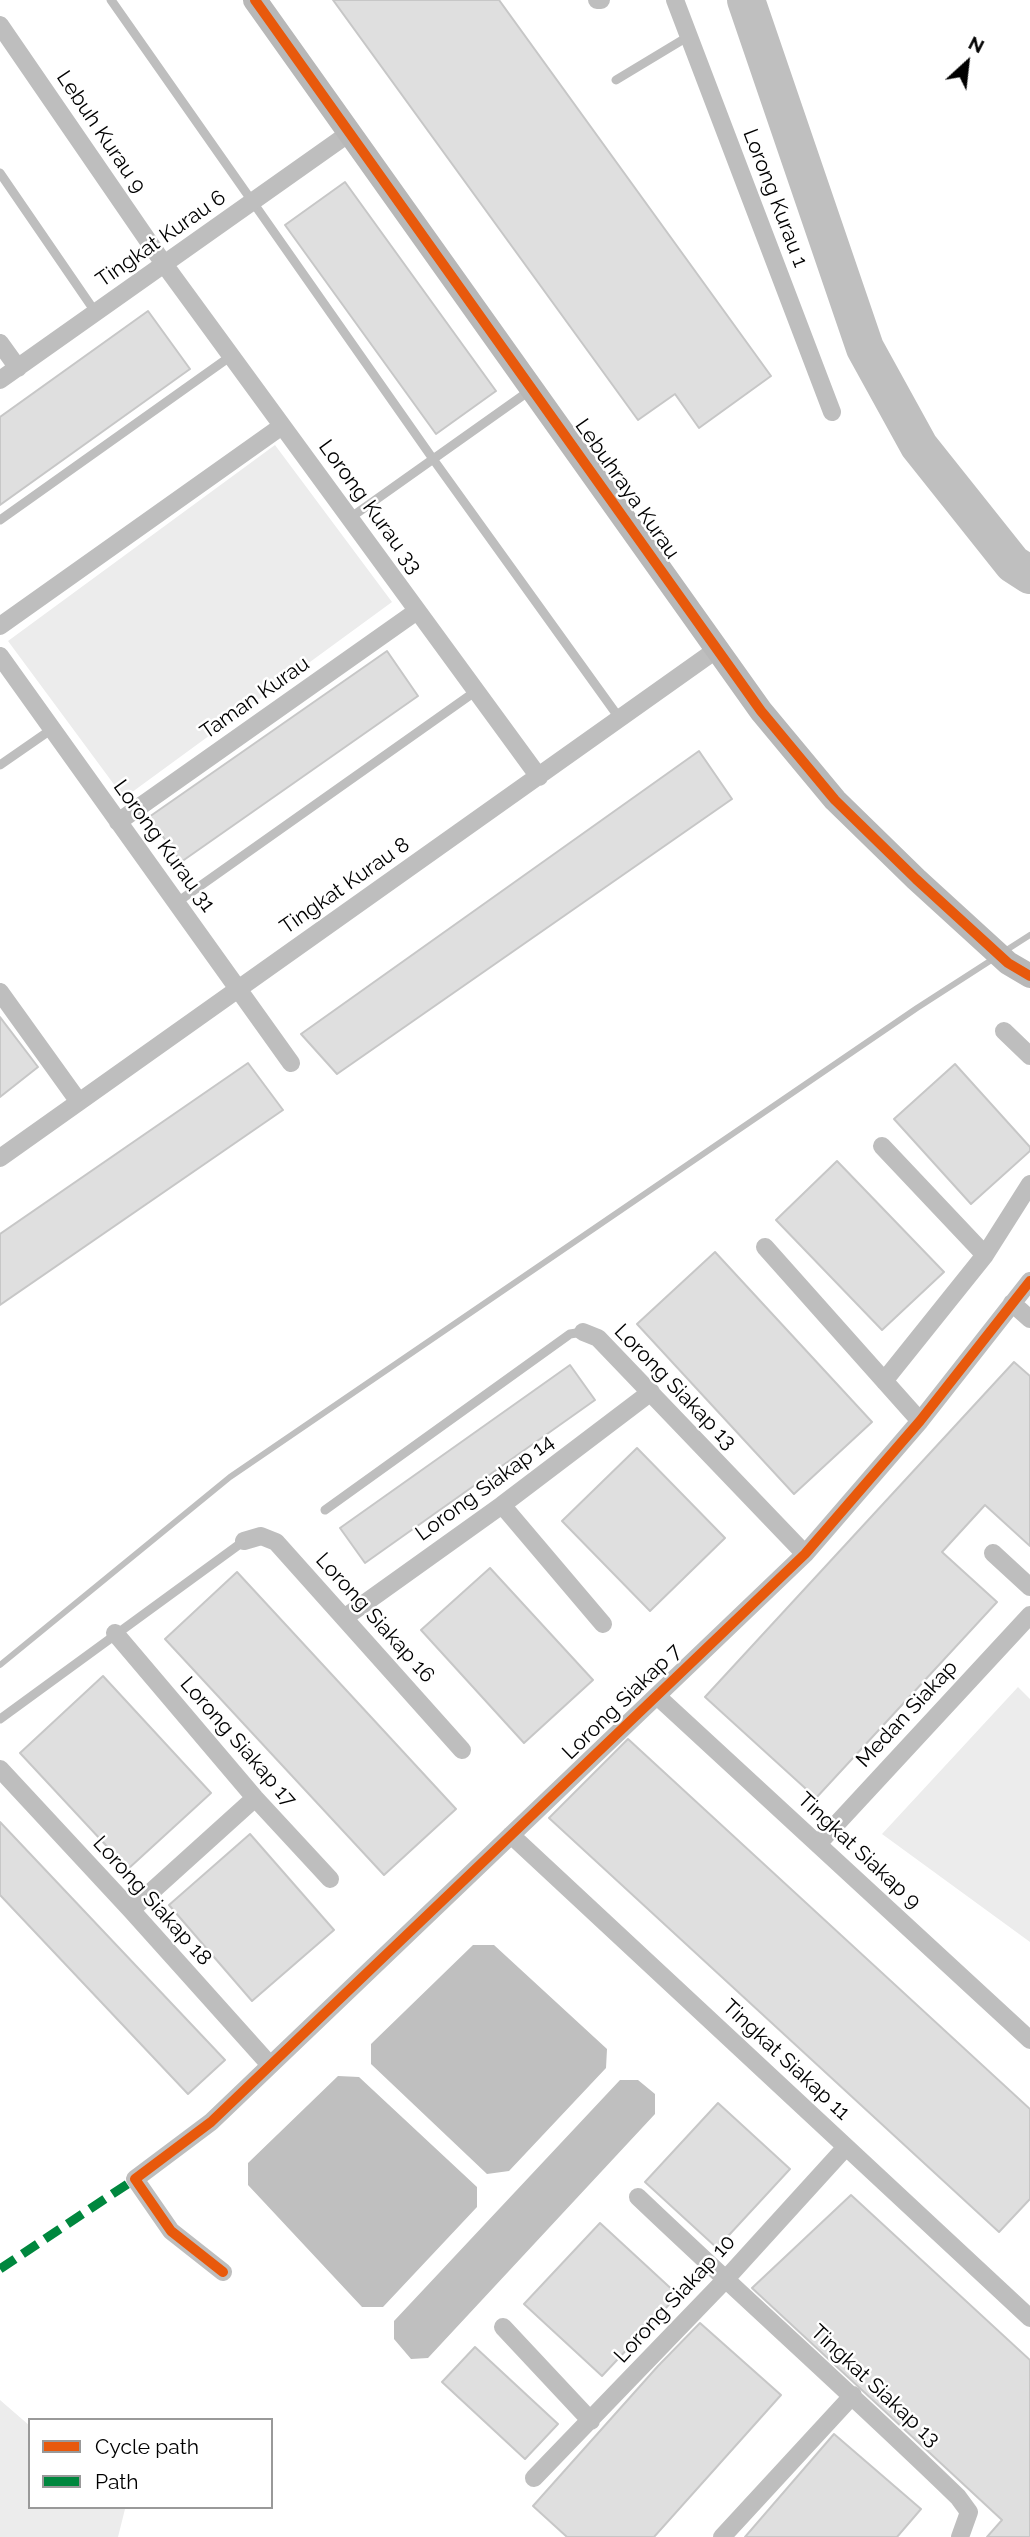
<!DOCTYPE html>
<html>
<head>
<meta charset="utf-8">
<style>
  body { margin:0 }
  #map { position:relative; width:1030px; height:2537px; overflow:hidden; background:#fff; font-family:Raleway,sans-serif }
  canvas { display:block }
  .legend { position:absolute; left:28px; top:2418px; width:245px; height:91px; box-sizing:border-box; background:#fff; border:2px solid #999; margin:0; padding:9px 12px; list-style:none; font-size:21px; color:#000 }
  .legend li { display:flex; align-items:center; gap:14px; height:35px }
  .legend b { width:35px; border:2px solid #999 }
  .north { position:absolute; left:932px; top:28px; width:70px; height:70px; -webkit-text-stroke:5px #fff; paint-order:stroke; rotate:27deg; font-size:19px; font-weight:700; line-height:28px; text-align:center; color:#000 }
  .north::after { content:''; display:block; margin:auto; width:24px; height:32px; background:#000; clip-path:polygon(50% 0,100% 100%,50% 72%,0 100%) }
</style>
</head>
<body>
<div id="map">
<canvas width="1030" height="2537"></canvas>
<ul class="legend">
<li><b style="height:9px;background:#e8590c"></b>Cycle path</li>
<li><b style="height:9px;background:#00873e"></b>Path</li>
</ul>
<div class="north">N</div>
</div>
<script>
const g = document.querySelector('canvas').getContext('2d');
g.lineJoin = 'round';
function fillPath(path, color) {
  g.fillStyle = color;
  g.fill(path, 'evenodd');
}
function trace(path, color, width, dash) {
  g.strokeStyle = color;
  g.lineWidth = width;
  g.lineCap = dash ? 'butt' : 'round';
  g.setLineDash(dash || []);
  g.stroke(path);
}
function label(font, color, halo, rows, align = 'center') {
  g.font = font + ' Raleway,sans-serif';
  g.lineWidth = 5;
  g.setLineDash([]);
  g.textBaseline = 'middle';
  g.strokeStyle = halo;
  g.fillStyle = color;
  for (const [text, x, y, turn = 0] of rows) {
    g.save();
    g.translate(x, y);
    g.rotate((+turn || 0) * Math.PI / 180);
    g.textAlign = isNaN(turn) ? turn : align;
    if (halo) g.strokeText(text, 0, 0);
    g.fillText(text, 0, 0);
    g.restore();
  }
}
const green = new Path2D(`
  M275,445L392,602L124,798L8,641Z
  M1018,1687L1030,1699V1942L882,1834Z
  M0,2400L30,2426V2507H124L125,2509L118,2537H0Z`);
const water = new Path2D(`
  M473,1945H494L607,2049L606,2068L509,2171L487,2174L371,2064V2044Z
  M338,2076L359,2077L477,2187V2207L383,2307H362L248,2185V2163Z
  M620,2080H638L655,2094V2114L428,2358L411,2359L394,2339V2321Z`);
const stream = new Path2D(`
  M1005,951L1030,935
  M0,1665L230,1477L917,1008L993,959`);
const river = new Path2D(`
  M746,0L865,348L919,446L1013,564L1030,575`);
const building = new Path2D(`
  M333,0H499L771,376L699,428L675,394L638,420Z
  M345,182L496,391L436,434L285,225Z
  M148,311L190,369L0,505V417Z
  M387,651L418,696L181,862L149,817Z
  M699,751L732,799L337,1074L301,1034Z
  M0,1017L38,1067L0,1097Z
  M248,1063L283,1110L0,1305V1234Z
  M955,1064L1030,1147V1151L971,1204L894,1119Z
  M837,1161L944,1272L882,1330L776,1220Z
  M715,1252L872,1422L794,1494L637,1324Z
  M1014,1362L1030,1376V1546L985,1505L942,1552L997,1602L816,1798L705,1697Z
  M570,1365L595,1400L365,1563L340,1528Z
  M637,1448L725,1538L650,1611L562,1521Z
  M490,1568L593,1680L524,1743L421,1630Z
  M237,1572L456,1809L384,1875L165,1639Z
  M103,1676L211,1793L128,1869L20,1753Z
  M628,1739L1030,2109V2199L999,2232L549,1818Z
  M0,1822L225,2060L188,2094L0,1895Z
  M250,1834L334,1930L252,2001L169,1905Z
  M718,2103L790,2169L717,2248L645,2182Z
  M851,2195L1030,2360V2537H987L1002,2520L752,2288Z
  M600,2223L678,2295L602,2376L524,2304Z
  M700,2323L781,2395L654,2537H567L533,2506L658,2366Z
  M475,2347L558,2424L525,2459L442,2382Z
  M834,2434L921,2509L897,2537H745Z`);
const lane = new Path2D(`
  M111,0L433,459L620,719
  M616,80L689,36
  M0,173L96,313
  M350,518L532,389
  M0,520L231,356
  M0,765L52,729
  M176,903L476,691
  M325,1510L570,1334L583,1332
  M0,1719L244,1541`);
const street = new Path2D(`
  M597,0H601
  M675,0L832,412
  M0,25L164,264L539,777
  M0,343L18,368
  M0,380L348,134
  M0,626L282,426
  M0,656L291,1063
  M118,822L417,611
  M0,992L79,1102
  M1004,1031L1030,1056
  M882,1146L985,1255
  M0,1158L716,650
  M765,1247L920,1421
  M1012,1303L1030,1319
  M583,1332L598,1338L805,1554
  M884,1381L985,1255L1030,1184
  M502,1505L603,1624
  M244,1541L261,1536L276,1542L462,1750
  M993,1553L1030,1587
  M344,1618L502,1505L651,1392
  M115,1633L255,1798L330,1879
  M657,1696L1030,2040
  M0,1769L131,1910L270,2065
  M511,1835L1030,2318
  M818,1844L1030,1615
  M131,1910L255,1798
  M638,2197C744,2298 853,2395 958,2497L969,2512L960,2537
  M223,2272L171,2231L135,2179L211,2122L805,1554L920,1421L1030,1281
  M503,2327L591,2421
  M534,2478L725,2280L846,2147
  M722,2537L853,2395`);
const secondary = new Path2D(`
  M255,0L761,711L835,800L916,879L1008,963L1030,976`);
const quiet = new Path2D(`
  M0,2269L135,2179`);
const cycleway = new Path2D(`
  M255,0L761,711L835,800L916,879L1008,963L1030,976
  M223,2272L171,2231L135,2179L211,2122L805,1554L920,1421L1030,1281`);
const streetNames = [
  ["Lebuh Kurau 9",101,132,56],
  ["Lorong Kurau 1",775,198,69],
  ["Tingkat Kurau 6",161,239,-35],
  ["Lebuhraya Kurau",627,489,55],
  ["Lorong Kurau 33",370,507,54],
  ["Taman Kurau",255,698,-35],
  ["Lorong Kurau 31",164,846,54],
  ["Tingkat Kurau 8",345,886,-35],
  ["Lorong Siakap 13",675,1387,46],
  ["Lorong Siakap 14",485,1488,-36],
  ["Lorong Siakap 16",375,1618,48],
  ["Lorong Siakap 7",622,1702,-44],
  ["Medan Siakap",907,1714,-47],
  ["Lorong Siakap 17",238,1742,49],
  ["Tingkat Siakap 9",859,1851,43],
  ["Lorong Siakap 18",152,1901,48],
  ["Tingkat Siakap 11",786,2060,43],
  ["Lorong Siakap 10",675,2299,-47],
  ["Tingkat Siakap 13",875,2386,43]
];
fillPath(green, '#ececec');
fillPath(water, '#bfbfbf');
trace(stream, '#bfbfbf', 6);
trace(river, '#bfbfbf', 38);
fillPath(building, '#dfdfdf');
trace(building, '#c7c7c7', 2);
trace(lane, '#bebebe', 9);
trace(street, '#bebebe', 18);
trace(secondary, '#b8b8b8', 24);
trace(quiet, '#00873e', 9, [18, 9]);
trace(cycleway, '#e8590c', 10);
label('21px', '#000', '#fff', streetNames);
</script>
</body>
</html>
